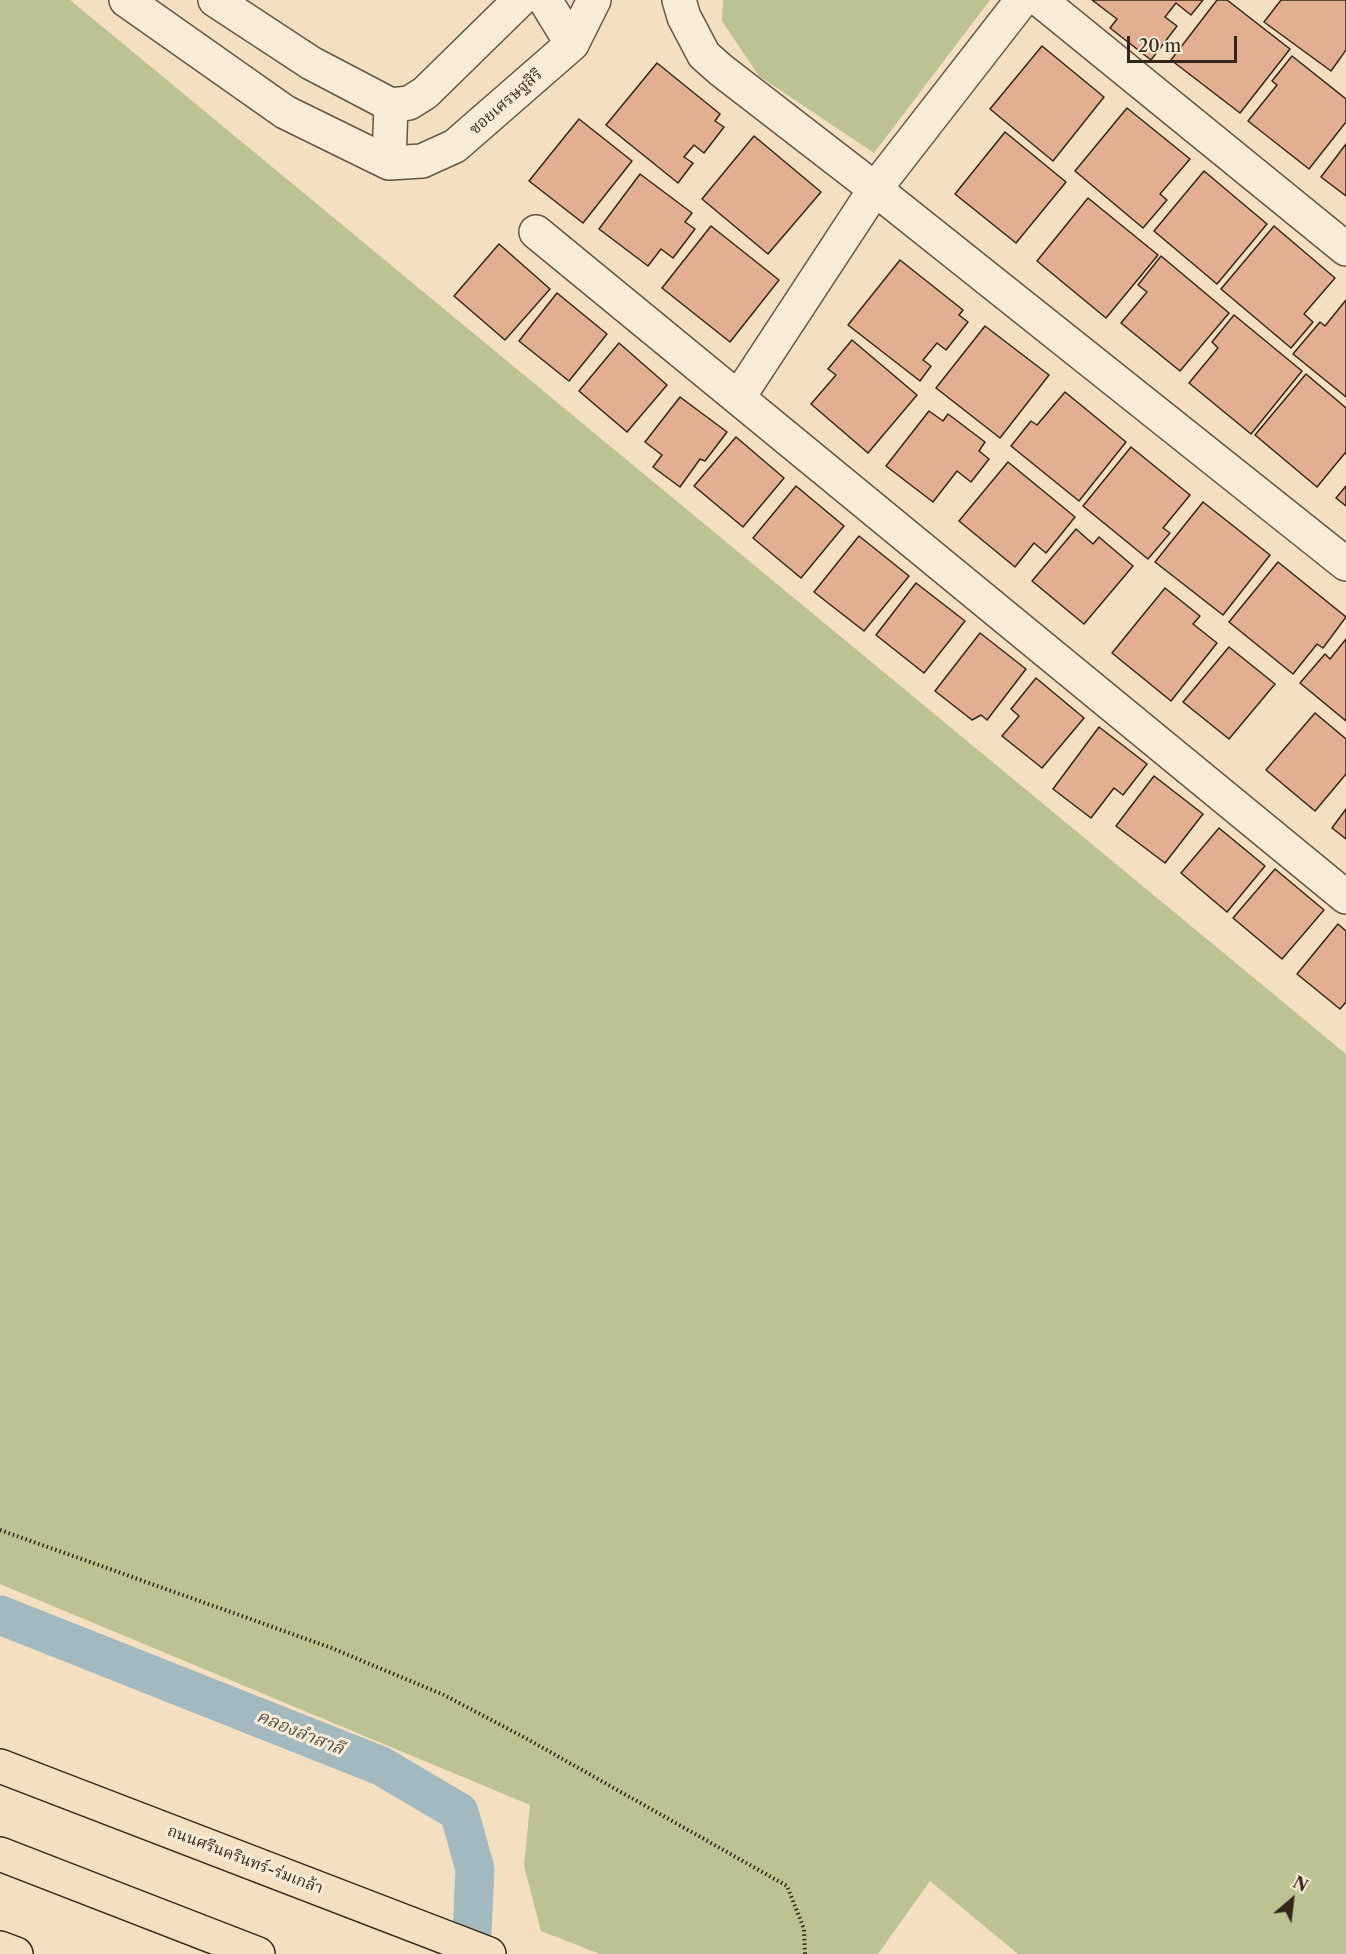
<!DOCTYPE html>
<html>
<head>
<meta charset="utf-8">
<style>
  body { margin:0 }
  #map { position:relative; width:1346px; height:1954px; overflow:hidden; background:#f4e0c1; font-family:"Libre Caslon Text",serif }
  canvas { display:block }
  .north { position:absolute; left:1262px; top:1870px; width:60px; height:60px; -webkit-text-stroke:4px #f8ebd7; paint-order:stroke; rotate:28deg; font-size:16px; font-weight:700; line-height:24px; text-align:center; color:#36251a }
  .north::after { content:''; display:block; margin:auto; width:21px; height:27px; background:#36251a; clip-path:polygon(50% 0,100% 100%,50% 72%,0 100%) }
  .scale { position:absolute; left:1127px; top:36px; width:110px; height:27px; box-sizing:border-box; border:3px solid #36251a; border-top:0; padding-left:8px; font-size:18px; line-height:21px; white-space:nowrap; color:#36251a; -webkit-text-stroke:4px #f8ebd7; paint-order:stroke }
</style>
</head>
<body>
<div id="map">
<canvas width="1346" height="1954"></canvas>
<div class="north">N</div>
<div class="scale">20 m</div>
</div>
<script>
const g = document.querySelector('canvas').getContext('2d');
g.lineJoin = 'round';
function fillPath(path, color) {
  g.fillStyle = color;
  g.fill(path, 'evenodd');
}
function trace(path, color, width, dash) {
  g.strokeStyle = color;
  g.lineWidth = width;
  g.lineCap = dash ? 'butt' : 'round';
  g.setLineDash(dash || []);
  g.stroke(path);
}
function label(font, color, halo, rows, align = 'center') {
  g.font = font + ' "Libre Caslon Text","Noto Serif Thai",serif';
  g.lineWidth = 6;
  g.setLineDash([]);
  g.textBaseline = 'middle';
  g.strokeStyle = halo;
  g.fillStyle = color;
  for (const [text, x, y, turn = 0] of rows) {
    g.save();
    g.translate(x, y);
    g.rotate((+turn || 0) * Math.PI / 180);
    g.textAlign = isNaN(turn) ? turn : align;
    if (halo) g.strokeText(text, 0, 0);
    g.fillText(text, 0, 0);
    g.restore();
  }
}
const green = new Path2D(`
  M0,0H70L1346,1054V1954H1018L930,1881L878,1954H600L541,1931L524,1866L530,1805L0,1584Z
  M723,0H990L874,153L759,76L722,21Z`);
const canal = new Path2D(`
  M0,1615L381,1766L459,1812L475,1869L471,1954`);
const building = new Path2D(`
  M1092,0H1203L1191,15L1176,3L1165,17L1177,26L1151,60L1110,28L1117,19Z
  M1217,0H1227L1290,49L1240,113L1171,60Z
  M1281,0H1346V50L1331,71L1264,22Z
  M1042,46L1104,97L1053,161L990,109Z
  M1292,56L1346,99V122L1309,169L1248,121L1277,85L1272,81Z
  M657,63L720,114L715,121L724,127L704,153L694,145L684,157L693,163L678,183L606,125Z
  M1127,108L1190,159L1160,194L1167,200L1143,228L1075,171Z
  M579,119L632,161L583,223L529,181Z
  M1005,132L1066,182L1016,243L955,194Z
  M754,136L821,192L768,254L702,199Z
  M1346,144V196L1321,177Z
  M1204,171L1267,224L1217,284L1154,231Z
  M640,174L692,213L685,222L695,229L673,258L661,249L648,266L599,229Z
  M1088,198L1158,255L1106,318L1037,261Z
  M711,226L779,280L730,342L662,288Z
  M1274,226L1335,278L1304,314L1313,322L1291,348L1221,289Z
  M499,244L550,289L505,340L454,296Z
  M1161,256L1229,313L1180,371L1121,323L1147,292L1138,285Z
  M900,260L963,310L959,315L968,322L946,350L937,343L923,360L931,366L920,381L848,325Z
  M557,293L607,334L569,381L519,341Z
  M1346,300V397L1293,354L1320,322L1325,326Z
  M1234,315L1302,371L1251,434L1189,383L1218,348L1212,342Z
  M985,326L1049,375L1000,438L936,388Z
  M852,340L917,395L868,453L811,404L836,375L828,369Z
  M619,343L667,385L627,432L579,391Z
  M1306,374L1346,408V454L1345,453L1317,487L1255,435Z
  M1065,392L1126,442L1079,501L1011,446L1031,421L1037,425Z
  M680,397L727,432L705,461L700,459L680,487L653,467L662,455L645,442Z
  M929,411L943,421L948,414L985,442L979,451L989,459L971,482L957,471L933,502L886,466Z
  M736,437L784,478L743,527L694,486Z
  M1131,447L1190,495L1163,528L1170,533L1148,559L1083,506Z
  M1008,462L1075,517L1046,553L1034,543L1015,567L959,521Z
  M796,486L844,526L801,578L753,538Z
  M1346,486V506L1336,498Z
  M1203,502L1270,555L1223,615L1155,562Z
  M1076,529L1093,544L1099,537L1133,566L1084,624L1032,581Z
  M859,536L909,576L864,631L814,592Z
  M1278,562L1346,617L1323,648L1317,644L1293,674L1229,622Z
  M916,583L965,621L924,673L876,635Z
  M1165,588L1200,616L1193,624L1217,643L1171,701L1112,653Z
  M980,633L1026,669L987,720L981,715L972,720L935,691Z
  M1346,639V721L1300,683L1325,654L1330,659Z
  M1229,647L1275,684L1229,739L1183,702Z
  M1036,678L1084,718L1042,768L1002,736L1019,716L1011,709Z
  M1315,713L1346,739V774L1315,811L1266,770Z
  M1099,727L1147,764L1123,795L1114,788L1091,818L1053,789Z
  M1154,776L1203,814L1165,863L1116,826Z
  M1346,809V839L1332,828Z
  M1219,828L1265,866L1227,912L1181,873Z
  M1275,869L1324,910L1282,959L1233,918Z
  M1338,924L1346,931V1002L1340,1009L1297,974Z`);
const path = new Path2D(`
  M0,1530L329,1647L444,1695L529,1740L787,1886L804,1929L805,1954`);
const minor = new Path2D(`
  M126,0L285,112L389,163L422,161L455,146L572,44L594,0
  M215,0L311,63L391,105L409,103L425,93L520,0
  M545,0L572,44
  M679,0L684,17L704,55L721,70L875,189L1346,564
  M1040,0L1346,249
  M389,163L391,105
  M536,232L1346,897
  M738,398L875,189L1022,0`);
const primary = new Path2D(`
  M0,1766L489,1954
  M0,1854L258,1954
  M0,1948L16,1954`);
const streetNames = [
  ["ซอยเศรษฐสิริ",506,102,-41],
  ["ถนนศรีนครินทร์-ร่มเกล้า",245,1860,21]
];
const waterNames = [
  ["คลองลำสาลี",300,1733,22]
];
fillPath(green, '#bdc292');
trace(canal, '#a2babf', 39);
fillPath(building, '#e2b090');
trace(building, '#36251a', 1.5);
trace(minor, '#665444', 36);
trace(primary, '#36251a', 36);
trace(path, '#36251a', 4, [1.5, 3]);
trace(minor, '#f8ebd7', 33);
trace(primary, '#f4e0c1', 33);
label('16px', '#36251a', '#f8ebd7', streetNames);
label('italic 18px', '#56524c', '#f8ebd7', waterNames);
</script>
</body>
</html>
